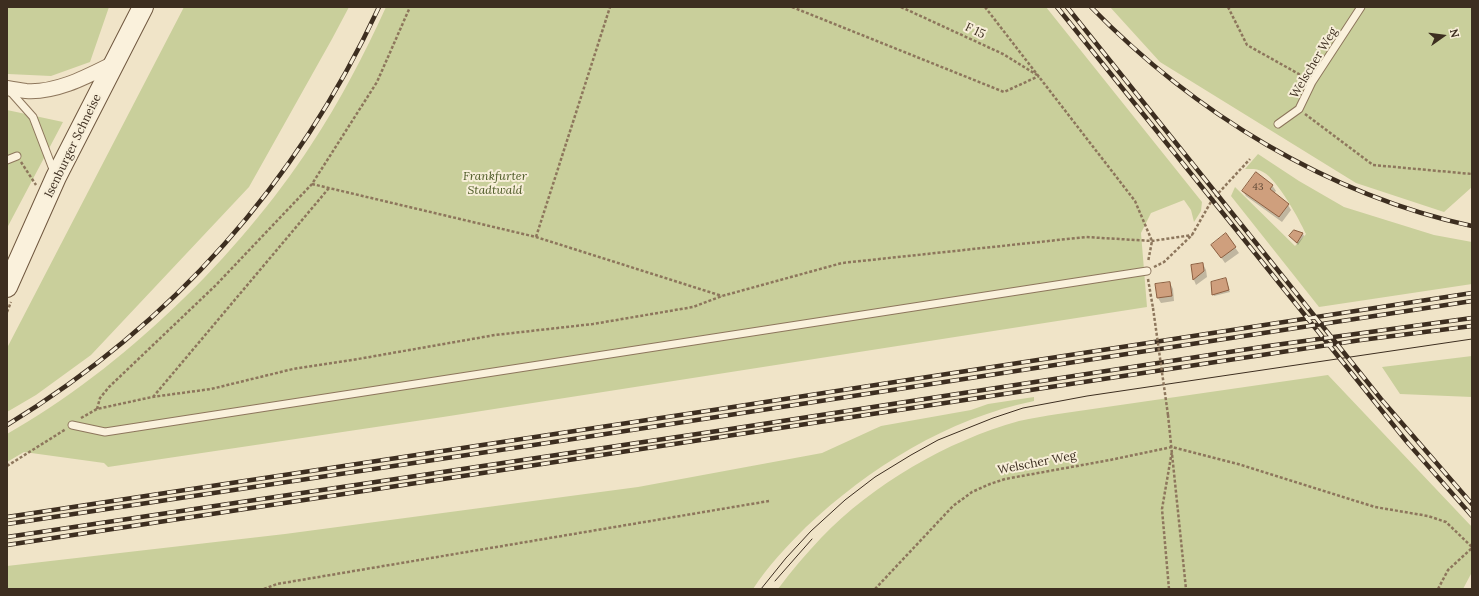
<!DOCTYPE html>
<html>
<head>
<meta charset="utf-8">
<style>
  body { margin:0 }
  #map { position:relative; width:1479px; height:596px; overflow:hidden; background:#f0e4c8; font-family:Lora,serif }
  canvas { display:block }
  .frame { position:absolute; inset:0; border:8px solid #3d2e20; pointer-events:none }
  .north { position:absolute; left:1423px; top:16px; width:40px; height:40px; -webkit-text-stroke:3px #f7eed8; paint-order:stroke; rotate:76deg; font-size:11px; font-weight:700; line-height:16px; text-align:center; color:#3d2e20 }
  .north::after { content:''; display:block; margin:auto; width:14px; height:18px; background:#3d2e20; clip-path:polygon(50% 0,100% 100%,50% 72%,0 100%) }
</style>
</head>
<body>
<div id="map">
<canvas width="1479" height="596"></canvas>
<div class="frame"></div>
<div class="north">N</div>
</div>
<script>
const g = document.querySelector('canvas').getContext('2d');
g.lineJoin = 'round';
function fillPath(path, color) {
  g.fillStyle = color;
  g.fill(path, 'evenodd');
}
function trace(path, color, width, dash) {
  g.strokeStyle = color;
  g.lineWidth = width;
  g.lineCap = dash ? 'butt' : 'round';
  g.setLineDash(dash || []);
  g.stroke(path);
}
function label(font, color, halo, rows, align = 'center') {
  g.font = font + ' Lora,serif';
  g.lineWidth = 4;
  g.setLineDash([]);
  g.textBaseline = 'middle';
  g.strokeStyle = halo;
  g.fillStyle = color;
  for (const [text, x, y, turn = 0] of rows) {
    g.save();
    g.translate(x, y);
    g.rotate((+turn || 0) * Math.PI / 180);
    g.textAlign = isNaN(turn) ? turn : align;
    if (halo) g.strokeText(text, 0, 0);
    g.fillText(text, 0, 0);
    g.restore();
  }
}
const green = new Path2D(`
  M7,7H109L90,62L51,76L8,74L7,80Z
  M184,7H349L332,39L249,187L91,355L36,395L7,412V348Z
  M386,7H1046L1202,202L1201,211L1194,222L1191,210L1184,200L1151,213L1141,233L1147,307L443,417L108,467L104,463L24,452L7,462V434C122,369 239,256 311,145C340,101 364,55 386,7Z
  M1110,7H1472V187L1444,212L1356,183L1160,62Z
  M7,110L63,122L7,228Z
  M1258,154L1299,181L1344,207L1434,235L1472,242V284L1319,307L1231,196L1235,187L1295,246L1306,234C1299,219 1278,180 1263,172C1257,168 1251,169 1245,169Z
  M1472,356V397L1400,394L1382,367Z
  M1328,375L1472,527V572L1463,589H778C791,571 806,554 821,538C873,484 947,441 1019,421C1032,418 1045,416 1058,414Z
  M1034,397V401C947,419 870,467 806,527C787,546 768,566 753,589H7V566L285,534L638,487L822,453L881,426L971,410L988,404Z`);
const shadow = new Path2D(`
  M1272,185L1276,191L1274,193L1288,205L1291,210L1282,222L1246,196L1243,191Z
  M1294,231L1303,234L1304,236L1298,245L1290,236Z
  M1226,235L1239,253L1225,263L1216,250Z
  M1203,264L1206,270L1207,277L1196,285L1194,280L1192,266Z
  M1226,279L1230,292L1214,296L1213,294Z
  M1170,283L1173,289L1174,301L1161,303L1158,298Z`);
const building = new Path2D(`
  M1256,172L1273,185L1270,189L1289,204L1279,217L1242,191Z
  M1294,230L1303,233L1297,243L1289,236Z
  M1226,233L1236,247L1221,258L1211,245Z
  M1203,263L1204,271L1193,280L1191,265Z
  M1226,278L1229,290L1212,295L1211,282Z
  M1170,282L1172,296L1157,298L1155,284Z`);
const path = new Path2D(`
  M792,7L1004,92L1039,76
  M901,7L1003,54L1037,75
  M985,7L1135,201L1152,241L1148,262
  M1228,7L1247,45L1306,78
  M1305,114L1373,165L1472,174
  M21,162L36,185
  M312,184L536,237L722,296
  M536,237L610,7
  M1154,267L1164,262L1192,235L1212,200L1250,159
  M1148,279L1153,308
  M7,312L11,302
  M153,397L329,188
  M97,409L100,398L109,387L216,285L312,184L377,82L410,7
  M1168,415L1186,589
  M81,418L97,409L152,397L211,389L293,369L358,359L495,335L593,324L693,307L722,296L842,263L1086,237L1152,241L1192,235
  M7,466L66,429
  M264,589L277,584L769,501
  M875,589L953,506L972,492L990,484L1005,479L1110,460L1172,447L1238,464L1375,507L1428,516L1446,522L1472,547
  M1169,589L1162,509L1172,451
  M1438,589L1448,570L1472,548`);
const lane = new Path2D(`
  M9,90L33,117L54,172
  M1278,124L1299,109L1312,82L1361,7
  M7,160L17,156
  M72,425L105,432L1147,271`);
const street = new Path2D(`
  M7,88C13,89 19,90 26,91C56,93 86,77 112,64`);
const secondary = new Path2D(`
  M7,287L56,177L143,7`);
const tram = new Path2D(`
  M775,581L812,539
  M761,589L786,558L811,531L845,500L875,477L911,455L938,440L993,418L1023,408L1087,396L1472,339`);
const rail = new Path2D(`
  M1057,7L1407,442L1472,516
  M1067,7L1381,399L1472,504
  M1091,7C1193,112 1328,195 1472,226
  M7,425C172,324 297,183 379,7
  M7,517L720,409L1472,293
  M7,524L547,443L1472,301
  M7,537L724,430L1268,346L1472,318
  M7,545L1361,340L1472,326`);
const pathBridge = new Path2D(`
  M1153,308L1168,415`);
const numberNames = [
  ["43",1258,187]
];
const streetNames = [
  ["F 15",975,31,25],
  ["Welscher Weg",1314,63,-59],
  ["Isenburger Schneise",73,146,-64],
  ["Welscher Weg",1037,463,-11]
];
const parkNames = [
  ["Frankfurter",495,177],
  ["Stadtwald",495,191]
];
fillPath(green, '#c9cf9b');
fillPath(shadow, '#0003');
fillPath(building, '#cf9f7d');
trace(building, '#8d5f41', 1);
trace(lane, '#8d765c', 9);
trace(street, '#8d765c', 16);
trace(secondary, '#6f573f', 22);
trace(path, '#8d765c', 2.5, [3, 2]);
trace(lane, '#faf1dc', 7);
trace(street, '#faf1dc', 14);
trace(secondary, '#faf1dc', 20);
trace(tram, '#3d2e20', 1);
trace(rail, '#3d2e20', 4.5);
trace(rail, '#f7eed8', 3, [9]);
trace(pathBridge, '#8d765c', 2.5, [3, 2]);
label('10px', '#624a37', null, numberNames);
label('12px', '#3d2e20', '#f7eed8', streetNames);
label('italic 12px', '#4d5a26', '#f7eed8', parkNames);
</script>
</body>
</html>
